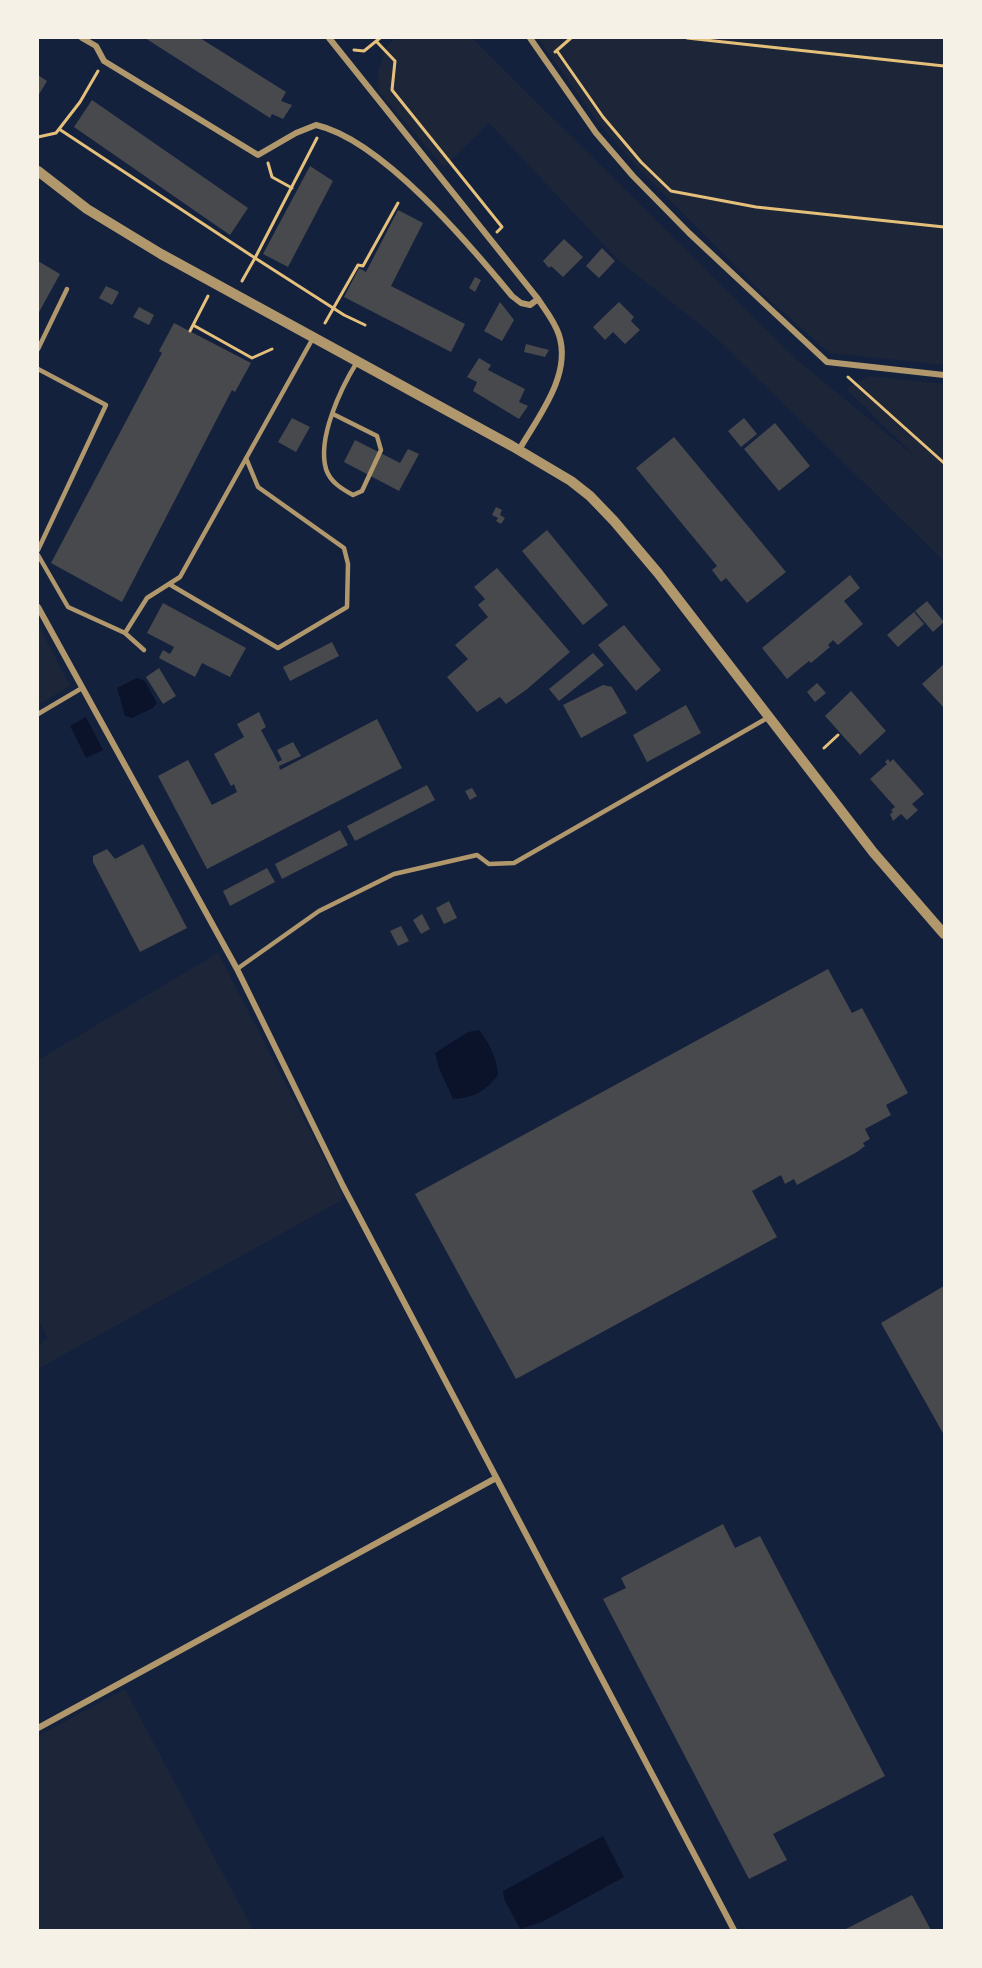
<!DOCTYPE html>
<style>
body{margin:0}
#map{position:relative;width:982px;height:1968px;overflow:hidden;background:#14213d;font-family:"Exo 2",sans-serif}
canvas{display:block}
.frame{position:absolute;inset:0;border:39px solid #f6f1e7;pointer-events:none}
</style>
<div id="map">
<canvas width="982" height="1968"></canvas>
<div class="frame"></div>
</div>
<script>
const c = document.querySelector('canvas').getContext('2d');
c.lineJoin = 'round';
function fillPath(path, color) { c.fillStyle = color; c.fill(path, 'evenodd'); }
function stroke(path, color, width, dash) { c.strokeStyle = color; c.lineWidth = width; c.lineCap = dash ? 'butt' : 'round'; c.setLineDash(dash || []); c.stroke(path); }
fillPath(new Path2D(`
 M396 38H472L797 360 918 459 846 389 868 376 944 384V561L712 334 619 261 489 123 444 167 379 92 378 72 386 47Z
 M538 38H944V365L831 353 821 346 764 295 637 167 598 122Z
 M38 624 70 686 38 705Z
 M218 953 343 1195 340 1201 38 1369V1346L48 1338 38 1320V1060Z
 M125 1689 253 1930H38V1736Z`), '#1d2539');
fillPath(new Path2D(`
 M137 678 145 681 157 703 153 708 132 718 125 716 117 688Z
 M86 717 103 750 86 758 70 726Z
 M479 1030C490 1044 497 1058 498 1075 487 1090 472 1099 453 1099L439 1068 435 1053 468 1032Z
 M603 1836 624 1877 542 1922 520 1929 504 1899 503 1891Z`), '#0b132b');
fillPath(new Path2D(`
 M145 38H200L286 92 281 101 292 105 283 119 272 114 270 118Z
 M38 75 47 81 38 96Z
 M92 100 248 208 230 235 74 127Z
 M310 166 333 181 288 267 263 254Z
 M398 210 423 223 391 286 465 324 451 352 344 297 359 268 366 272Z
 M564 239 583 257 563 277 551 266 549 268 543 261Z
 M602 248 615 261 599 278 586 266Z
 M38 261 60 274 38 314Z
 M475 277 481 280 475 292 469 288Z
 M106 286 119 292 112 305 99 298Z
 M500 302 514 320 502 341 484 331Z
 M619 302 634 317 631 321 640 330 625 344 613 332 605 340 593 327Z
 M139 307 154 315 149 325 133 317Z
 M174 323 251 363 235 392 232 390 122 602 51 563 162 353 159 351Z
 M526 344 549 350 545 357 524 352Z
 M479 358 491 365 488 370 525 389 519 402 528 406 519 419 473 391 477 382 467 377Z
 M292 418 310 427 296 452 278 442Z
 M744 418 757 434 741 447 728 431Z
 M775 423 810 466 779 491 744 449Z
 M674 437 786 572 747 603 726 578 721 582 712 570 717 566 636 468Z
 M355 440 400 463 408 449 419 454 399 491 344 462Z
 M496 507 502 510 500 515 505 518 501 524 496 521 498 518 492 515Z
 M547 530 608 605 583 625 522 551Z
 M497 568 570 652 526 690 506 704 500 697 477 712 447 677 468 659 455 645 488 617 478 605 485 599 474 587Z
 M850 575 860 588 844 601 863 624 838 645 833 640 828 645 830 647 811 663 809 661 787 679 762 648Z
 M927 601 944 622 933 632 915 611Z
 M163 603 246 648 230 677 202 663 195 677 159 658 163 650 170 654 174 647 147 633Z
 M914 612 924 624 898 647 887 635Z
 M624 625 661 670 636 691 598 645Z
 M332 642 339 656 290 681 283 667Z
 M593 653 604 665 559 701 549 689Z
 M944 664V708L922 684Z
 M159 668 176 696 163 704 146 677Z
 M817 683 826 693 815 702 807 692Z
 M603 685 612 687 627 713 581 738 563 705Z
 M851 691 886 731 860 755 825 716Z
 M686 705 701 733 647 762 633 735Z
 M259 712 266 727 261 730 278 762 282 760 277 750 293 742 301 756 279 766 280 770 377 719 402 768 207 869 158 776 188 760 212 805 237 792 234 784 231 786 214 754 244 737 237 724Z
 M888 759 890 762 893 759 924 794 912 804 918 810 907 820 901 814 893 821 890 814 893 812 891 810 895 807 870 779 887 764 885 762Z
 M427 785 435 800 355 841 347 826Z
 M472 788 477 796 470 800 465 791Z
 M340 830 348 845 282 879 275 864Z
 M143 844 187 928 140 952 93 862V856L107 849 115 859Z
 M267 868 275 882 230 906 223 891Z
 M449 901 457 918 444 924 436 908Z
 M422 914 430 929 421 934 413 920Z
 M401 926 409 941 398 946 390 931Z
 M828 969 852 1013 862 1008 908 1093 886 1105 891 1115 865 1129 870 1139 863 1143 865 1146 857 1152 797 1185 794 1179 785 1184 781 1175 752 1191 777 1237 516 1379 415 1194Z
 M944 1286V1435L881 1323Z
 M723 1524 735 1548 760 1536 885 1776 773 1834 787 1860 749 1879 603 1599 626 1588 621 1578Z
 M912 1895 931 1930H844L887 1908Z`), '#48494c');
stroke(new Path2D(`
 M687 38 944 66
 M376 41 395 61 392 90 502 227 497 232
 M354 50 364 51 380 38
 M557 51 603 117 641 162 671 191 756 207 944 227
 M555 52 571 38
 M59 129 255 258 317 138
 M38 137 56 133 80 102 98 71
 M268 163 272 177 292 188
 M242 281 255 258 344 315 365 325
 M325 323 358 265 363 266 398 203
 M193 325 252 358 272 349
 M190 331 208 296
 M848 377 944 463
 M824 748 838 735`), '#e5c07b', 3);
stroke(new Path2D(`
 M38 349 67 289
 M38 369 106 405 38 550
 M333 414 377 436 381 450 362 491 353 495C342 489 330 482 326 469 317 438 341 388 357 362
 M38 555 68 607 125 633 147 598 180 577 313 338
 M169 584 278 648 347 607 348 564 344 548 258 487 246 458
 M125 633 144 650
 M38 714 82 688
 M237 969 319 911 394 874 477 855 489 864 514 863 769 717`), '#b1986c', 4.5);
stroke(new Path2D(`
 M82 38 96 46 104 61 258 155 296 133 316 125C382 140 470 245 512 296L521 303 530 305 538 299
 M329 38 538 299C546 311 555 322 559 335 572 375 538 417 519 450
 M530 38 596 133 633 176 689 233 827 362 944 375
 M38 607 237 969 343 1186 734 1930
 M38 1728 496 1478`), '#b1986c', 6);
stroke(new Path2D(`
 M38 171 87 209 161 254 512 446 571 481 590 496 614 521 658 573 873 852 944 934`), '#b1986c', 10);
</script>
